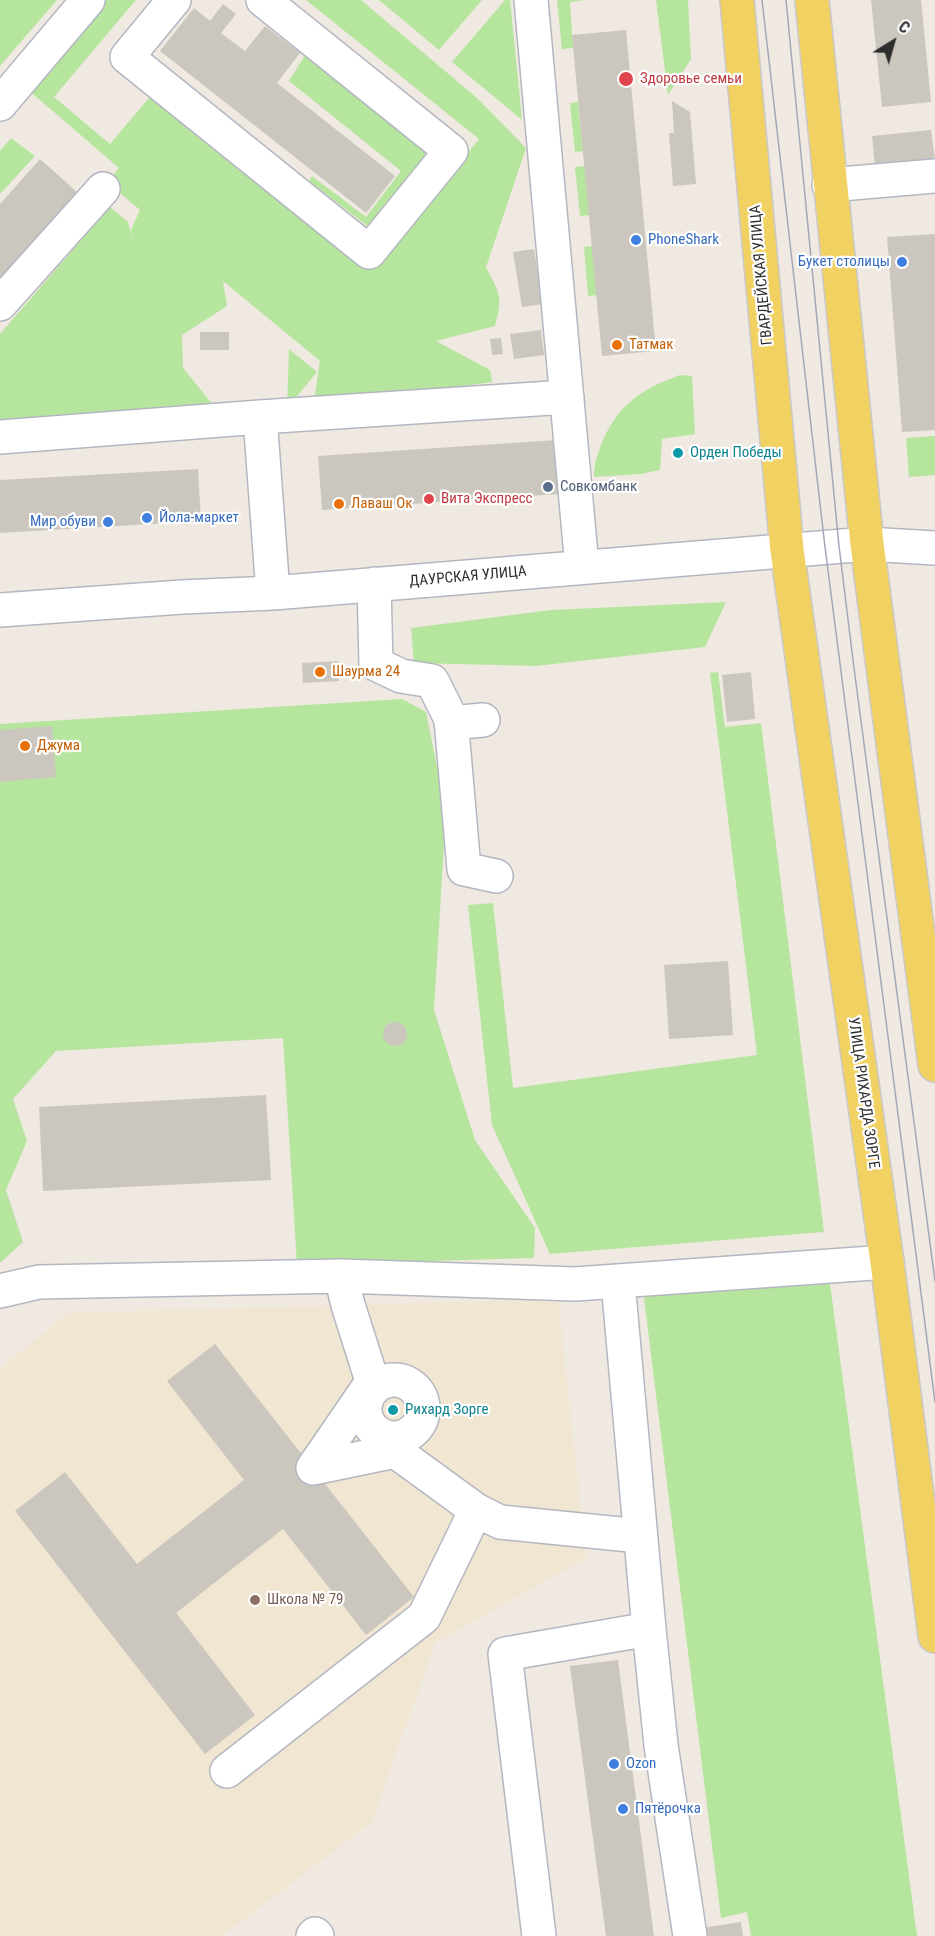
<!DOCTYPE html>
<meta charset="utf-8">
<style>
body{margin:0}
#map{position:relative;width:935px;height:1936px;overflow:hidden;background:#efe9e1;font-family:"Roboto Condensed",sans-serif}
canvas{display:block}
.north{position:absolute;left:863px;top:12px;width:60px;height:60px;-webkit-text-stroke:4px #fff;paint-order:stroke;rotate:37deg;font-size:16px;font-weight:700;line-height:24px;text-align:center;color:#2e2e2e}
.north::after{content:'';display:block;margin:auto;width:21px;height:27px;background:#2e2e2e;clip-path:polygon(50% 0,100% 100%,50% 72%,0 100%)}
</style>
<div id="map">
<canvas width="935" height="1936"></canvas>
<div class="north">С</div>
</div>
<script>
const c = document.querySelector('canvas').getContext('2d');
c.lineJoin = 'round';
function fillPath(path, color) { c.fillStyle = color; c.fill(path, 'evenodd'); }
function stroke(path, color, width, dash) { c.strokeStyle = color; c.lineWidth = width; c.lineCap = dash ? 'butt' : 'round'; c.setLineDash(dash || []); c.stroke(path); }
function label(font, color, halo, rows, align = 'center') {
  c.font = font + ' "Roboto Condensed",sans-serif'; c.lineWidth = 4.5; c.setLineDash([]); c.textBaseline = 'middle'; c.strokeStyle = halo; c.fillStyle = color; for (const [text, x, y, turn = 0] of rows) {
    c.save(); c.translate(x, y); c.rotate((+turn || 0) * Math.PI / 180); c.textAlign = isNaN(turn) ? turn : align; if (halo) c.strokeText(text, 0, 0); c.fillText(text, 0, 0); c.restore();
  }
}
fillPath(new Path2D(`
 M558 1299 586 1558 435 1643 372 1822 222 1936H0V1369L68 1313Z`), '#f0e6d1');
fillPath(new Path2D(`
 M0 0H57L0 66Z
 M103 0H136L54 97 110 144 154 92 375 267 479 139 306 0H361L477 98 526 148 486 267C500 295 503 296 495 326L436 341 490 370 492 382 313 407 320 361 223 281 227 306 182 335 183 368 218 411 0 426V334L110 207 128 222 133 241 131 230 140 210 107 182 119 168 26 88Z
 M379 0H482L439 50Z
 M505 0H510L522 120 452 62Z
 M557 0H585L570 2 573 48 562 49Z
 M656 0H688L691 59 668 95Z
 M307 52 431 150 370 228 309 181 312 176 366 217 401 171 289 81Z
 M578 102 583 151 575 152 570 103Z
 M11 138 35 156 0 194V151Z
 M585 166 589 215 580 216 575 167Z
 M592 246 597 295 588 296 584 247Z
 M289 349 317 372 287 408Z
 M680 375 692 376 695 434 662 439 660 470 641 474 594 477C594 463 598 453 603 440 620 403 642 389 680 375Z
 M935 436V475L909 477 906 438Z
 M726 602 705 647 536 666 414 663 411 628 551 610Z
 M718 672 725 727 761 723 824 1232 550 1254 492 1125 468 905 493 903 513 1088 757 1055 710 673Z
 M402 699 426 712 446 811 434 1010 475 1140 535 1228 534 1258 297 1265 283 1038 56 1051 13 1099 27 1141 6 1190 23 1242 0 1263V724Z
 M829 1276 917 1936H751L747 1912 721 1918 643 1290Z`), '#b6e59e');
fillPath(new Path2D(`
 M871 0H921L931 102 882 107Z
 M223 4 236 14 221 33 245 51 265 26 300 53 277 83 395 176 366 213 160 51 194 8 210 21Z
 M626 30 656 351 602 356 572 35Z
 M672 101 690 112 696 184 673 186 669 133H674Z
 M931 130 935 161 875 167 872 136Z
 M40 159 77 192 0 279V204Z
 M935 234V430L902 432 887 237Z
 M534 249 543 304 522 307 513 252Z
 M541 330 544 355 514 359 510 334Z
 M200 332H229V350H200Z
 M501 338 503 354 492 355 490 339Z
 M556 440 559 494 322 510 318 456Z
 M198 469 201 521 0 533V480Z
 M338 661 339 681 303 683 302 663Z
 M751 672 755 719 727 722 722 675Z
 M52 726 56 777 0 782V730Z
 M728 961 733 1035 669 1039 664 965Z
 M383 1034a12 12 0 1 1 24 0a12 12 0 1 1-24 0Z
 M266 1095 271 1180 43 1191 39 1107Z
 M215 1344 414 1597 366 1635 283 1529 176 1613 255 1715 205 1754 15 1511 65 1472 137 1564 244 1480 167 1381Z
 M618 1660 654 1936H606L570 1666Z
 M741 1922 743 1936H703L702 1928Z`), '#cbc7bf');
const minor = new Path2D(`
 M174 0 127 57 369 252 451 151 263 0
 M531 0 582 567
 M0 104 88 0
 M829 185 935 176
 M0 304 103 189
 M260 417 273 593
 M0 437 260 417 567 397
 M374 584 376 664 401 676 432 681 451 719 464 869 496 876
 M0 610 182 597 273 593 867 544 935 548
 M451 723 483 720
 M341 1276 348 1305 374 1387
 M618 1282 649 1629 661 1745 690 1936
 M0 1291 39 1282 341 1276 575 1284 887 1262
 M365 1409a29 29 0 1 1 58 0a29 29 0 1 1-58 0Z
 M392 1438 395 1451 476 1510 500 1522 640 1536
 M313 1468 370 1385
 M313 1468 395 1451
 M227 1771 424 1617 476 1510
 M313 1936 315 1934 317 1936
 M539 1936 505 1654 649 1629`);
const major = new Path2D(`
 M737 0 787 550 887 1262 935 1636
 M812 0 867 544 935 1065`);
stroke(minor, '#b4b7c1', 36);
stroke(major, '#c9c9c9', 36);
stroke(minor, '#fff', 33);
stroke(major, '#f2d163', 33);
stroke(new Path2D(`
 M762 0 825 547 935 1402
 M786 0 839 546 854 668 935 1281`), '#a3a6b8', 1.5);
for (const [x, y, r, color] of [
 [626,79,8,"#e0444e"],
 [636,240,6,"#3f7fe0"],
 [902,262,6,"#3f7fe0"],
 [617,345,6,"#e8710a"],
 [678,453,6,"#0f9aa8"],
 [548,487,6,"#5c6f8a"],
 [429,499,6,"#e0444e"],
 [339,504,6,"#e8710a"],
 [147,518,6,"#3f7fe0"],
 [108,522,6,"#3f7fe0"],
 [320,672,6,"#e8710a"],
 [25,746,6,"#e8710a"],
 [393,1410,6,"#0f9aa8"],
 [255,1600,6,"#8d6e63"],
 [614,1764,6,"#3f7fe0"],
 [623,1809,6,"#3f7fe0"]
]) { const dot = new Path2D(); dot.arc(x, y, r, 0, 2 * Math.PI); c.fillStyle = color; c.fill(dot); stroke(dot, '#fff', 2); }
label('15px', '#be3a42', '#fff', [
 ["Здоровье семьи",640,79],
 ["Вита Экспресс",441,499]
], 'left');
label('15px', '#366cbe', '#fff', [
 ["PhoneShark",648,240],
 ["Букет столицы",890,262,"right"],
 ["Йола-маркет",159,518],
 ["Мир обуви",96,522,"right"],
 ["Ozon",626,1764],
 ["Пятёрочка",635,1809]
], 'left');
label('15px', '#2e2e2e', '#fff', [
 ["ГВАРДЕЙСКАЯ УЛИЦА",762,275,-95],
 ["ДАУРСКАЯ УЛИЦА",468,577,-5],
 ["УЛИЦА РИХАРДА ЗОРГЕ",863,1093,82]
]);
label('15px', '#c56008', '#fff', [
 ["Татмак",629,345],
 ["Лаваш Ок",351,504],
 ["Шаурма 24",332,672],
 ["Джума",37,746]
], 'left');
label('15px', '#0d838f', '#fff', [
 ["Орден Победы",690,453],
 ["Рихард Зорге",405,1410]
], 'left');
label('15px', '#4e5e75', '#fff', [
 ["Совкомбанк",560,487]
], 'left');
label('15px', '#785e54', '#fff', [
 ["Школа № 79",267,1600]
], 'left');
</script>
